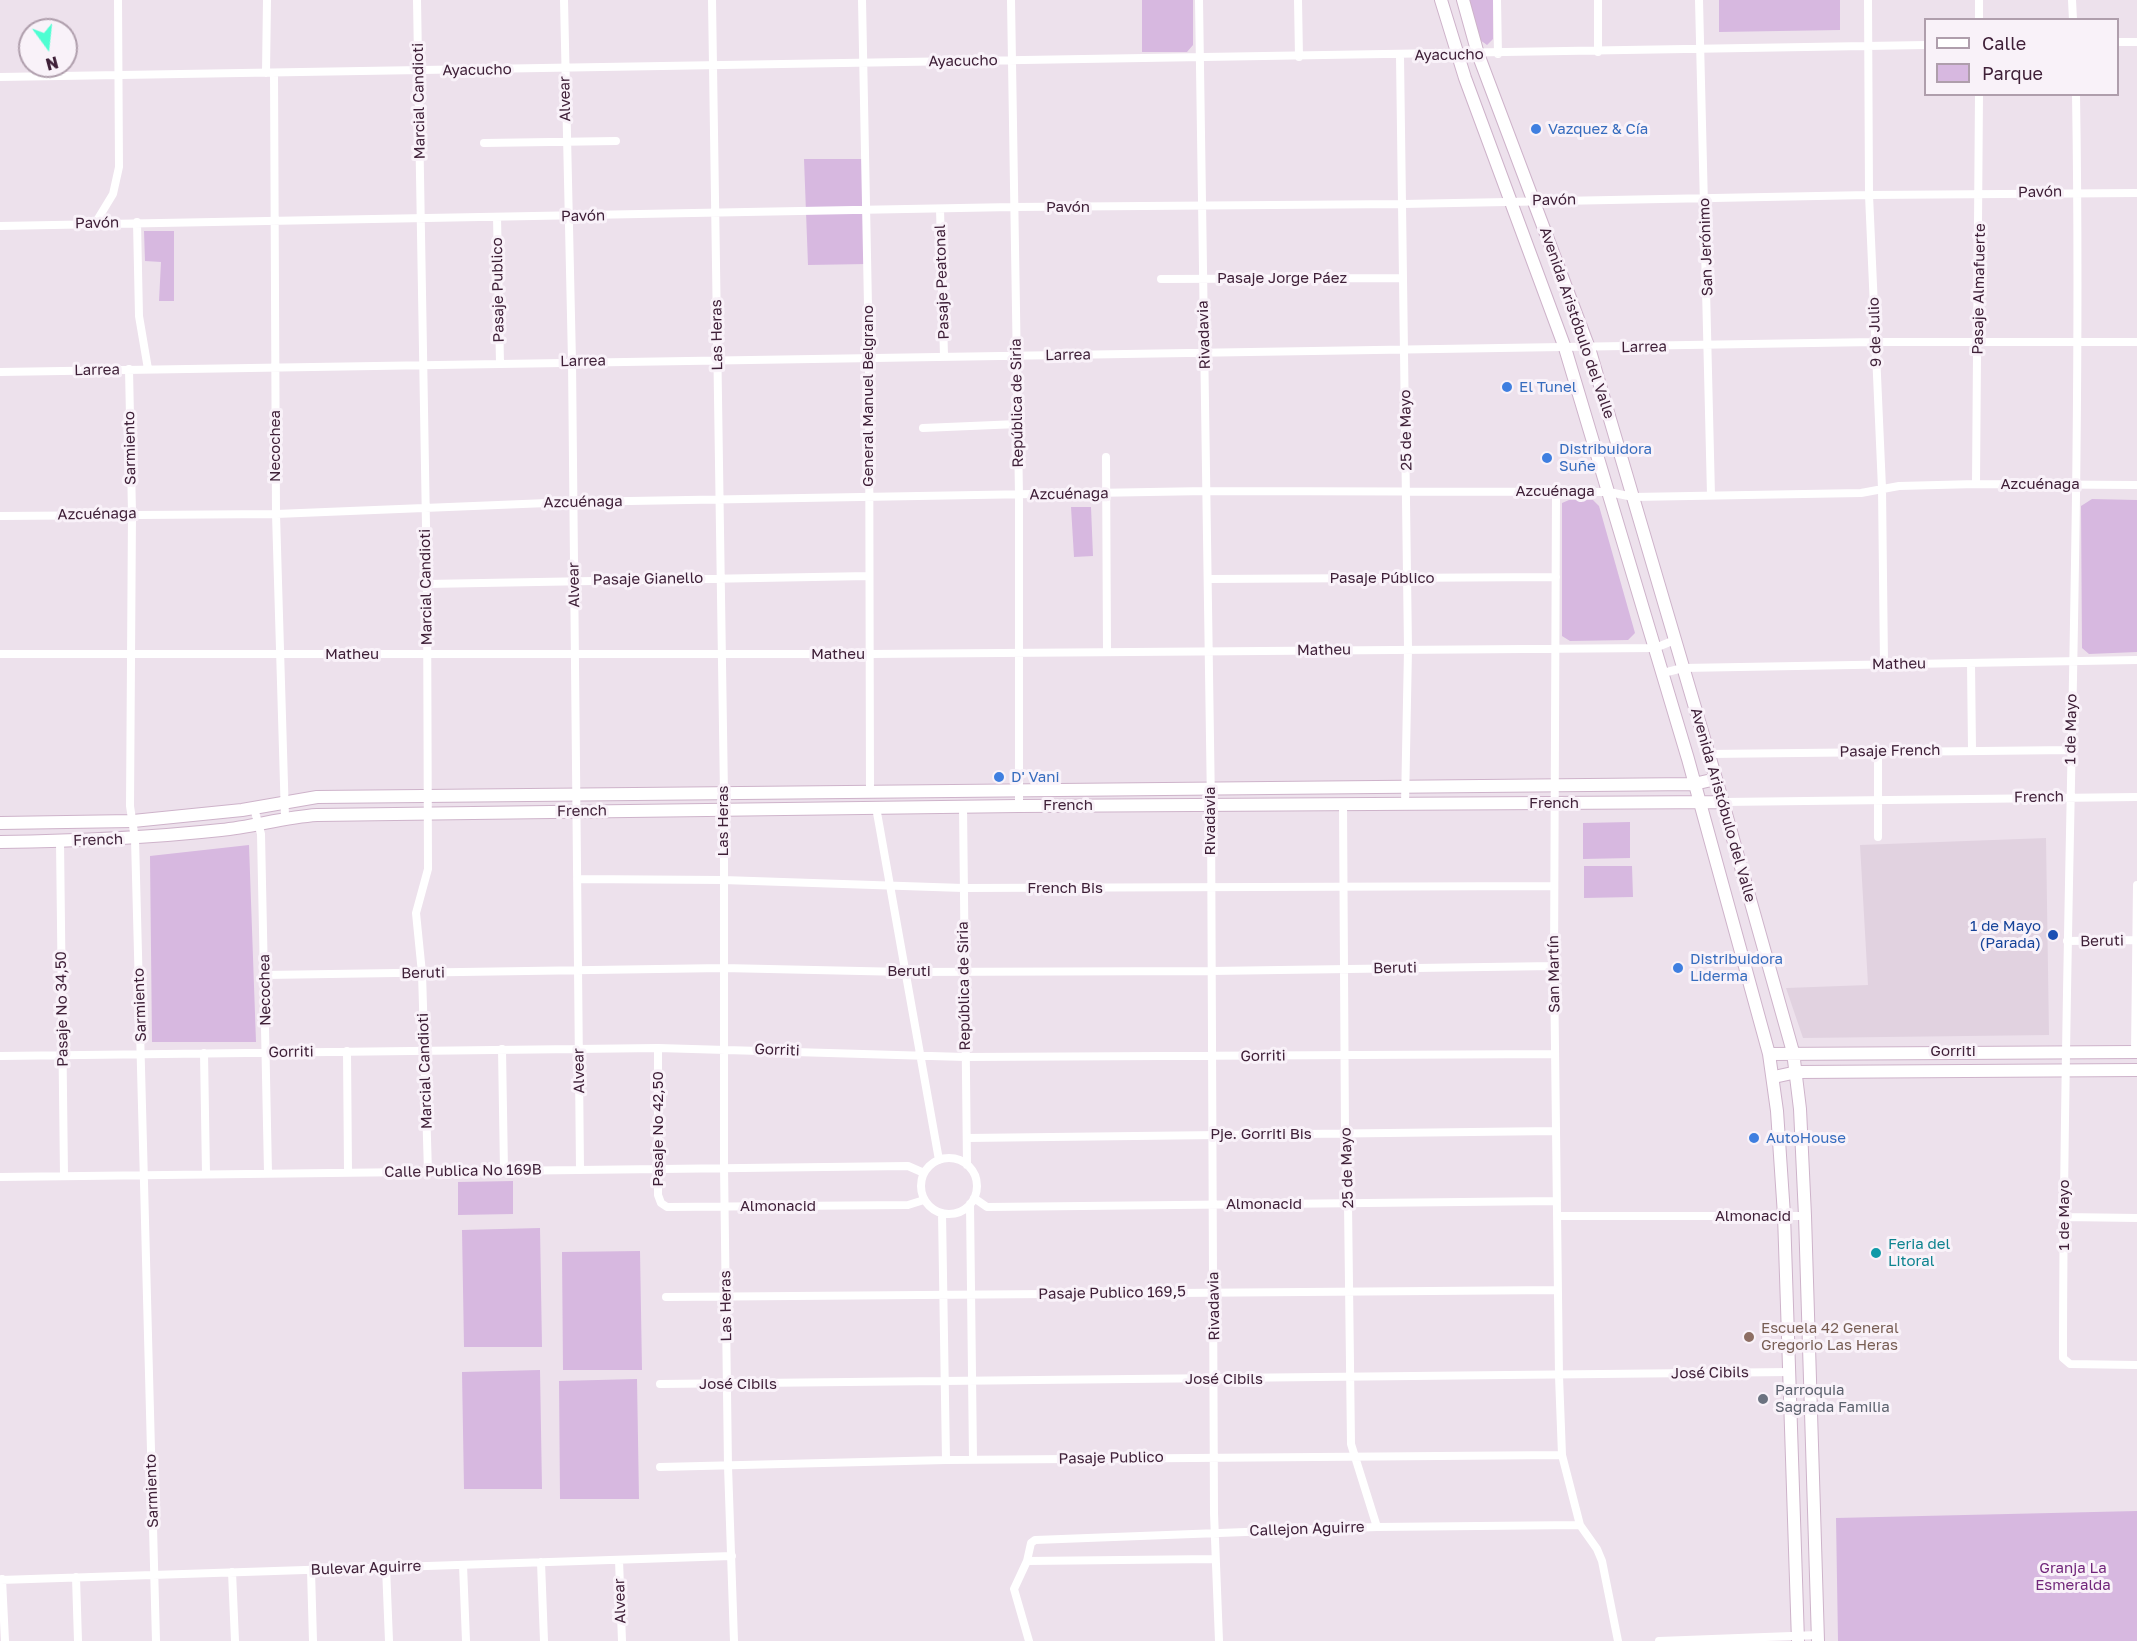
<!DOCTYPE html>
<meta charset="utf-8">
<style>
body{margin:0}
#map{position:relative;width:2137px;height:1641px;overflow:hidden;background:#ede1ec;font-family:"Golos Text",sans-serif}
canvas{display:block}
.legend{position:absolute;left:1924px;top:18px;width:195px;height:78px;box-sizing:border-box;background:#f9f2f9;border:2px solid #af9eac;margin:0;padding:8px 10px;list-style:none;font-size:18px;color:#3f2038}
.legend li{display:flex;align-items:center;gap:12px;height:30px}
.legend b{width:30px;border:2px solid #af9eac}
.north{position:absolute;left:18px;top:18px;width:60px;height:60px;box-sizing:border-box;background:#f9f2f9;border:2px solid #af9eac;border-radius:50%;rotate:165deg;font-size:16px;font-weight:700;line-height:24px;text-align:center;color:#3f2038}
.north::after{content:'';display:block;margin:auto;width:21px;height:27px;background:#4efed2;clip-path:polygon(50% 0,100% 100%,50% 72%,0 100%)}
</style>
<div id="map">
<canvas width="2137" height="1641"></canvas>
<ul class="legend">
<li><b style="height:8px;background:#fff"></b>Calle</li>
<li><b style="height:16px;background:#d7b8e0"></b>Parque</li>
</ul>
<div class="north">N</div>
</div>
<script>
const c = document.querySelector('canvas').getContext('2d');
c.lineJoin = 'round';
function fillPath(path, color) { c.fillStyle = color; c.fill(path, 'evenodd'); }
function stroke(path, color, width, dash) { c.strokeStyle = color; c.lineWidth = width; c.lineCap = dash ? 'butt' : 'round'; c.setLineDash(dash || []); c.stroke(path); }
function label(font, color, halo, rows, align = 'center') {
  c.font = font + ' "Golos Text",sans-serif'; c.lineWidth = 6; c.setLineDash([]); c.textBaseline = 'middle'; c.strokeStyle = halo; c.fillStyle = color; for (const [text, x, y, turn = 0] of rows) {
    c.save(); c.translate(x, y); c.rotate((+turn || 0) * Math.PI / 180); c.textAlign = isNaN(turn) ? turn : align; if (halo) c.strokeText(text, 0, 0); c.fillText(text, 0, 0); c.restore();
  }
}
fillPath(new Path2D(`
 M2046 838 2049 1035 1803 1038 1786 988 1868 985 1860 845Z`), '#e1d2e0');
fillPath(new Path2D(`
 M1142 0H1193V45L1187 52H1142Z
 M1469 0H1493V39L1487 45 1480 40Z
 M1719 0H1840V30L1719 32Z
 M804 159H865L867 264 808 265Z
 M144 231H174V301H159L161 262 145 261Z
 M2092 499 2137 500V652L2089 654 2082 648 2081 506Z
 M1569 500H1593L1599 506 1635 633 1628 640 1570 641 1562 636V503Z
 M1071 507H1091L1093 556 1074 557Z
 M1630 822V858L1583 859V823Z
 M249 845 256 1042H152L150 856Z
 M1584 866H1632L1633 897 1584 898Z
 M513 1181V1214L458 1215V1182Z
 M540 1228 542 1347H464L462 1230Z
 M640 1251 642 1370H563L562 1252Z
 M540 1370 542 1489H464L462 1372Z
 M637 1379 639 1499H560L559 1381Z
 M2137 1511V1641H1838L1836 1518Z`), '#d7b8e0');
const secondary = new Path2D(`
 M1441 0 1465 78 1565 348 1688 759 1769 1054 1777 1111 1784 1215 1798 1641
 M1463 0 1478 54 1589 348 1719 789 1793 1052 1800 1109 1805 1216 1818 1641
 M0 823 133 821 242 810 317 797 1694 784 1716 779
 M0 842C74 841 147 838 221 830 253 827 284 817 317 815L1019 806 1723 802
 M1769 1054 2137 1052
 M1774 1077 1797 1072 2137 1070`);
stroke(secondary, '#ceb3ca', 14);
stroke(new Path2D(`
 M417 0 427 584 428 869 416 913 422 973 428 1172
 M564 0 572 361 580 1169
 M712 0 724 794V1166L728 1466 734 1641
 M862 0 869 357 870 793
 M1011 0 1019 495V806
 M1199 0 1211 805 1214 1513 1219 1641
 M1298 0 1299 57
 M1497 0 1498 54
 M1598 0V52
 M1699 0 1711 495
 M1868 0 1869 195 1882 488 1884 665
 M1979 0V20
 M2072 0 2073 20
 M2118 42H2137
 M1400 56 1408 649 1405 805
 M266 73 267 0
 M274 73 276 514 285 818
 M0 77 1926 45
 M2076 94C2083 516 2063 937 2063 1358L2070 1364 2137 1365
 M484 143 616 141
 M940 209 944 356
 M497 217 500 363
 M96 222 113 194 119 167 118 0
 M137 222 139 316 148 369
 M0 226 1013 207 1403 204 1869 195 2137 193
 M1161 279 1403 278
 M129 369 132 513 130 806 135 839 156 1641
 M0 372 1875 342H2137
 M923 428 1018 424
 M1106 457 1107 651
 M1976 484 1979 94
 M1556 492 1554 966 1559 1376 1562 1455 1580 1525 1597 1549 1602 1561 1618 1641
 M0 516 276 514 572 502 1207 491 1609 492 1633 497 1861 493 1899 486 1976 484 2137 485
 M1208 579 1556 577
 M427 584 869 576
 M0 654H870L1655 648 1675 640
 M1971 663 1972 750
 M1663 673 1683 668 2137 660
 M1878 751V837
 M1709 754 2071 750
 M1723 802 2137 797
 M1343 805 1345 1134 1348 1204 1351 1444 1377 1527
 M963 806 967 1165
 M876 807 939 1160
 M254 808 261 834 268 1173
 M60 841 64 1176
 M577 879 723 880 963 888 1553 886
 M2067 941 2137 940
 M265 975 723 968 906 972 1211 971 1554 966
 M658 1048V1195L661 1203 667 1207 908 1205 924 1200
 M502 1049 504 1171
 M347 1051 348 1172
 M2135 1052 2137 885
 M204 1053 206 1174
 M0 1056 658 1048 965 1057 1555 1054
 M967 1138 1556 1131
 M921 1186a28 28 0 1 1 56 0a28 28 0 1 1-56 0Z
 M0 1177 908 1166 924 1173
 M974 1198 987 1207 1557 1201
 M970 1204 973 1460
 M942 1213 946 1460
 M1557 1216H1805
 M2064 1217 2137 1218
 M666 1297 1558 1290
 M660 1384 1789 1372
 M660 1467 946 1460 1562 1455
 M619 1560 622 1641
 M1027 1561 1215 1559
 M541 1562 544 1641
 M463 1565 466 1641
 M386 1567 389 1641
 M311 1570 313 1641
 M232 1572 235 1641
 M76 1577 78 1641
 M2 1579 5 1641
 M0 1580 732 1556
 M1029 1641 1014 1589 1027 1561 1031 1543 1035 1540 1377 1527 1580 1525
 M1659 1641 1818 1635`), '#fff', 8);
stroke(secondary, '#fff', 12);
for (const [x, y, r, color] of [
 [1536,129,6,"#3f7fe0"],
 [1507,387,6,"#3f7fe0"],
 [1547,458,6,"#3f7fe0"],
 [999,777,6,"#3f7fe0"],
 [2053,935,6,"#1a4fb4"],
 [1678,968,6,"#3f7fe0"],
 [1754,1138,6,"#3f7fe0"],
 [1876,1253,6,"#0f9aa8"],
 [1749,1337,6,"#8d6e63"],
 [1763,1399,6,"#6b7280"]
]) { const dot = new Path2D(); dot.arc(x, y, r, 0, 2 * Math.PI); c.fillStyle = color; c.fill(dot); stroke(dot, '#f9f2f9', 2); }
label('15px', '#3f2038', '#f9f2f9', [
 ["Ayacucho",1449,55,-1],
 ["Ayacucho",963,61,-1],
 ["Ayacucho",477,70,-1],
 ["Alvear",565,99,-91],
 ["Marcial Candioti",419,101,-91],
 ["Pavón",2040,192,-1],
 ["Pavón",1554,200,-1],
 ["Pavón",1068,207],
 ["Pavón",583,216,-1],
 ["Pavón",97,223,-1],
 ["San Jerónimo",1706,247,-92],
 ["Pasaje Jorge Páez",1282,278],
 ["Pasaje Peatonal",942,282,-92],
 ["Pasaje Almafuerte",1979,289,-89],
 ["Pasaje Publico",498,290,-91],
 ["Avenida Aristóbulo del Valle",1577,323,71],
 ["9 de Julio",1875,332,-92],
 ["Las Heras",717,335,-91],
 ["Rivadavia",1204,335,-92],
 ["Larrea",1644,347,-1],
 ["Larrea",1068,355,-1],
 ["Larrea",583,361,-1],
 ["Larrea",97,370,-1],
 ["General Manuel Belgrano",868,396,-90],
 ["República de Siria",1017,403,-91],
 ["25 de Mayo",1406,430,-91],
 ["Necochea",275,446,-90],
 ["Sarmiento",130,448,-91],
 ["Azcuénaga",2040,484],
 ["Azcuénaga",1555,491],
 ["Azcuénaga",1069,494,-1],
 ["Azcuénaga",583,502,-1],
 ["Azcuénaga",97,514,-1],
 ["Pasaje Público",1382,578],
 ["Pasaje Gianello",648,579,-1],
 ["Alvear",574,585,-91],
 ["Marcial Candioti",426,587,-91],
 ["Matheu",1324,650,-1],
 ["Matheu",352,654],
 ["Matheu",838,654],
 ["Matheu",1899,664,-1],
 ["1 de Mayo",2071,729,-89],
 ["Pasaje French",1890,751,-1],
 ["French",2039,797,-1],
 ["French",1554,803],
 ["French",1068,805],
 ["Avenida Aristóbulo del Valle",1723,805,74],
 ["French",582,811,-1],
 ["Las Heras",723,821,-90],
 ["Rivadavia",1210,821,-90],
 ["French",98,840,-2],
 ["French Bis",1065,888],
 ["Beruti",2102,941,-1],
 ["Beruti",1395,968,-1],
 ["Beruti",909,971],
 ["Beruti",423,973,-1],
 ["San Martín",1554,974,-91],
 ["República de Siria",964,986,-91],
 ["Necochea",265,990,-91],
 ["Sarmiento",140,1005,-92],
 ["Pasaje No 34,50",62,1009,-91],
 ["Gorriti",777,1050,2],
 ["Gorriti",1953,1051],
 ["Gorriti",291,1052,-1],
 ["Gorriti",1263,1056,-1],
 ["Marcial Candioti",425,1071,-92],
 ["Alvear",579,1071,-91],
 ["Pasaje No 42,50",658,1129,-90],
 ["Pje. Gorriti Bis",1261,1134],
 ["25 de Mayo",1347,1168,-92],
 ["Calle Publica No 169B",463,1171,-1],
 ["Almonacid",1264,1204],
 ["Almonacid",778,1206],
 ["1 de Mayo",2064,1215,-90],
 ["Almonacid",1753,1216],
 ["Pasaje Publico 169,5",1112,1293,-1],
 ["Las Heras",726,1306,-91],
 ["Rivadavia",1214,1306,-91],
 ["José Cibils",1710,1373,-1],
 ["José Cibils",1224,1379],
 ["José Cibils",738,1384],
 ["Pasaje Publico",1111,1458,-1],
 ["Sarmiento",152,1491,-92],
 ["Callejon Aguirre",1307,1529,-2],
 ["Bulevar Aguirre",366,1568,-2],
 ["Alvear",620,1601,-92]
]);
label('15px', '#366cbe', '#f9f2f9', [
 ["Vazquez & Cía",1548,129],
 ["El Tunel",1519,387],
 ["Distribuidora",1559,449],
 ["Suñe",1559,466],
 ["D' Vani",1011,777],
 ["Distribuidora",1690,959],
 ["Liderma",1690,976],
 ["AutoHouse",1766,1138]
], 'left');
label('15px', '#164399', '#f9f2f9', [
 ["1 de Mayo",2041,926],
 ["(Parada)",2041,943]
], 'right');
label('15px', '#0d838f', '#f9f2f9', [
 ["Feria del",1888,1244],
 ["Litoral",1888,1261]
], 'left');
label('15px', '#785e54', '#f9f2f9', [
 ["Escuela 42 General",1761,1328],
 ["Gregorio Las Heras",1761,1345]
], 'left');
label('15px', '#5b616d', '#f9f2f9', [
 ["Parroquia",1775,1390],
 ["Sagrada Familia",1775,1407]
], 'left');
label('15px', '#71267a', '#f9f2f9', [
 ["Granja La",2073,1568],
 ["Esmeralda",2073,1585]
]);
</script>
